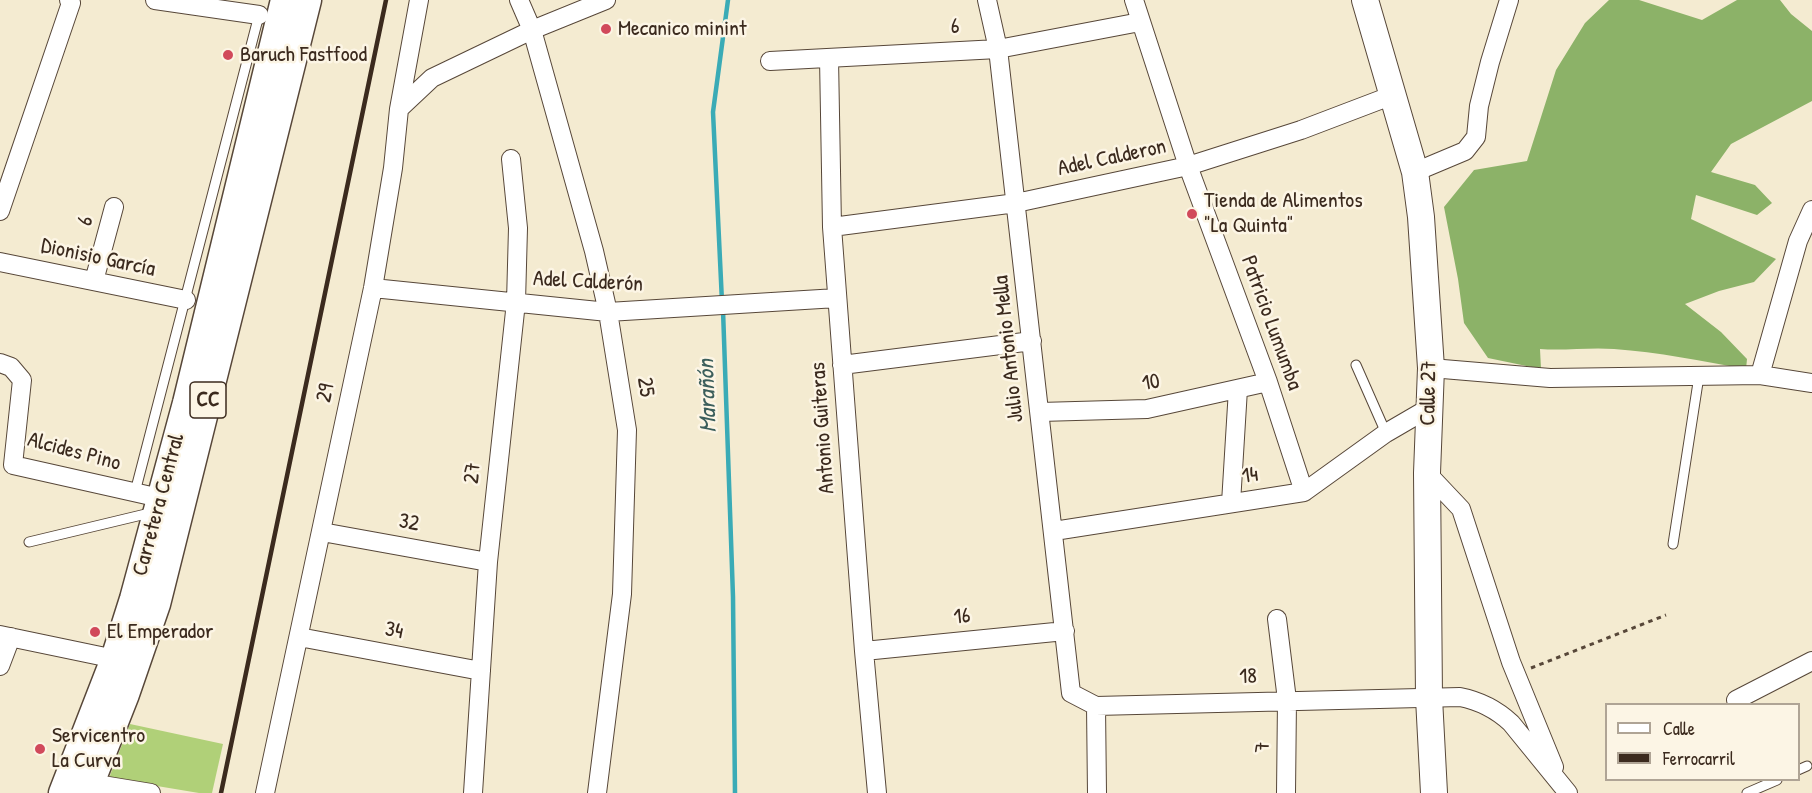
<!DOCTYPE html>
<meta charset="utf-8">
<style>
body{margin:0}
#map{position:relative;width:1812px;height:793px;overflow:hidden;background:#f4ebd1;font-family:"Patrick Hand",sans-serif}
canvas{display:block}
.legend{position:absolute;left:1605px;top:703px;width:195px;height:78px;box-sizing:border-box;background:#fcf5e5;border:2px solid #afa495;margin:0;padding:8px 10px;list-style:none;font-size:18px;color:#3b2a1e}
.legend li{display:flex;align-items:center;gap:12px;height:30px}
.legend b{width:30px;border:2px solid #afa495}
</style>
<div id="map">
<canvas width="1812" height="793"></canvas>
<ul class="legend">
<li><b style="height:8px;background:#fff"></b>Calle</li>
<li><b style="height:8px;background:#3b2a1e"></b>Ferrocarril</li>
</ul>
</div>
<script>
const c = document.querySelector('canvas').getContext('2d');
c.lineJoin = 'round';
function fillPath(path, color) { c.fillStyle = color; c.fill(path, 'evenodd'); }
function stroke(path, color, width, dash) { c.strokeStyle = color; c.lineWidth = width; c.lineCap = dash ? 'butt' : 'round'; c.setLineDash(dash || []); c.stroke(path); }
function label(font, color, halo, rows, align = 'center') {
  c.font = font + ' "Patrick Hand",sans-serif'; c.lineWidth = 5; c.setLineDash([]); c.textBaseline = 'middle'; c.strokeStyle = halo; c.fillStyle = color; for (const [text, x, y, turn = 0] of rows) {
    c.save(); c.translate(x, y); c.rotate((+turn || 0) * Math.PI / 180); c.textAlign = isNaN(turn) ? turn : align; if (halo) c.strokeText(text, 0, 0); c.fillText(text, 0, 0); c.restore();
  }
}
fillPath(new Path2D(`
 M130 724 223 744 212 793H199L109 778Z`), '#b0d078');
fillPath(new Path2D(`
 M1609 0H1639L1702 20 1737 0H1780L1791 14 1812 31V101L1731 144 1711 172 1755 185 1772 203 1757 215 1696 195 1691 219 1776 259 1754 282 1719 291 1685 304 1721 332 1747 359 1746 369C1702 361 1658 352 1614 349 1589 347 1564 351 1540 349L1541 369 1488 358 1464 323 1458 279 1444 207 1474 170 1527 161 1556 70 1585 23Z`), '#8cb268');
stroke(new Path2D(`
 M722 302 713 112 728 0
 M723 310 733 597 735 793`), '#3aabb6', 4.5);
const lane = new Path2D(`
 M1356 365 1386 433
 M135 492 259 15
 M29 542 154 512
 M1673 544 1699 376
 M1798 770 1807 766
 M1747 793 1777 780`);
const street = new Path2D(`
 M155 0 259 15
 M519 0 532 30 594 251 608 312 627 430 622 594 597 793
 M987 0 998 49 1071 693 1096 706 1460 697C1480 701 1496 709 1511 723L1568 793
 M1134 0 1188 166 1268 382 1304 492
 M829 58 832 227 864 651 877 793
 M770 61 998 49 1140 22
 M399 109 432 78 532 30 606 0
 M1415 172 1465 151 1476 137 1479 106 1490 62 1509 0
 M0 211 71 3 69 0
 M832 227 1016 203 1188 166 1301 130 1393 95
 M0 262 186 300
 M94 281 114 207
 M373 288 608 312 837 298
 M0 363 11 367 22 380 13 465 160 498
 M842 365 1032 341
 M1431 368 1550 378 1760 375 1812 383
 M1760 375 1798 241 1812 210
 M1040 412 1147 409 1268 382
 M1427 473 1461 509 1511 662 1554 767
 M1231 503 1238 389
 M1054 531 1304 492 1386 433 1429 408
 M322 532 488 562
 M1277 619 1287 700 1286 793
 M0 635 115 659
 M299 637 481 671
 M864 651 1065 631
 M0 666 11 637
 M1736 700 1812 661
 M1096 706 1097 793
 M90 783 151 793
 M265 793 373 288 393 168 399 109 419 0
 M473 793 488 562 516 302 518 228 511 159`);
const secondary = new Path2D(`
 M1365 0 1415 172 1421 217 1431 368 1427 473 1429 698 1434 793`);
const primary = new Path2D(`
 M63 793 115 659 134 599 187 403 285 0
 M86 793 125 694 156 604 307 0`);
stroke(lane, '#574739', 11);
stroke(street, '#574739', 20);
stroke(secondary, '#574739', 28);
stroke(primary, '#574739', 31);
stroke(new Path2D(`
 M1531 668 1666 615`), '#574739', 3, [4.5, 4.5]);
stroke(lane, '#fff', 9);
stroke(street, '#fff', 18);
stroke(secondary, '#fff', 26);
stroke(primary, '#fff', 28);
stroke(new Path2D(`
 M221 793 386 0`), '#3b2a1e', 4.5);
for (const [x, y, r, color] of [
 [606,29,6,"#d1495b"],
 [228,55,6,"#d1495b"],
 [1192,214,6,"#d1495b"],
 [95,632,6,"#d1495b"],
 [40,749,6,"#d1495b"]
]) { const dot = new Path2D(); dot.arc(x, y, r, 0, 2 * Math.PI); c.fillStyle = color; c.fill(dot); stroke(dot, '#fcf5e5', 2); }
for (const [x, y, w] of [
 [208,400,36]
]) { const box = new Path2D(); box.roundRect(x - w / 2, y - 18, w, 36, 4.5); c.fillStyle = '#fcf5e5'; c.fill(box); stroke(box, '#3b2a1e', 1.5); }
label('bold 21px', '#3b2a1e', null, [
 ["CC",208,400]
]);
label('22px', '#3b2a1e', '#fcf5e5', [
 ["6",955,27,-3],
 ["Adel Calderon",1112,158,-12],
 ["6",86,221,-75],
 ["Dionisio García",98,258,12],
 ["Adel Calderón",588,282,3],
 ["Patricio Lumumba",1271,323,70],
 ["Julio Antonio Mella",1009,349,-96],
 ["10",1151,383,-10],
 ["25",645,387,81],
 ["29",326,393,-78],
 ["Calle 27",1429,393,-89],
 ["Antonio Guiteras",823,428,-94],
 ["Alcides Pino",74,452,15],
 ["27",473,473,-84],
 ["14",1250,476,-8],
 ["Carretera Central",159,505,-75],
 ["32",409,523,10],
 ["16",962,617,-6],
 ["34",394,631,11],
 ["18",1248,677,-2],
 ["7",1263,747,-90]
]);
label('22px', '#3b2a1e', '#fcf5e5', [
 ["Mecanico minint",618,29],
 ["Baruch Fastfood",240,55],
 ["Tienda de Alimentos",1204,201],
 ["\"La Quinta\"",1204,226],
 ["El Emperador",107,632],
 ["Servicentro",52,736],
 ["La Curva",52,761]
], 'left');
label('italic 24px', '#3b5e5b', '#fcf5e5', [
 ["Marañón",708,396,-92]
]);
</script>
